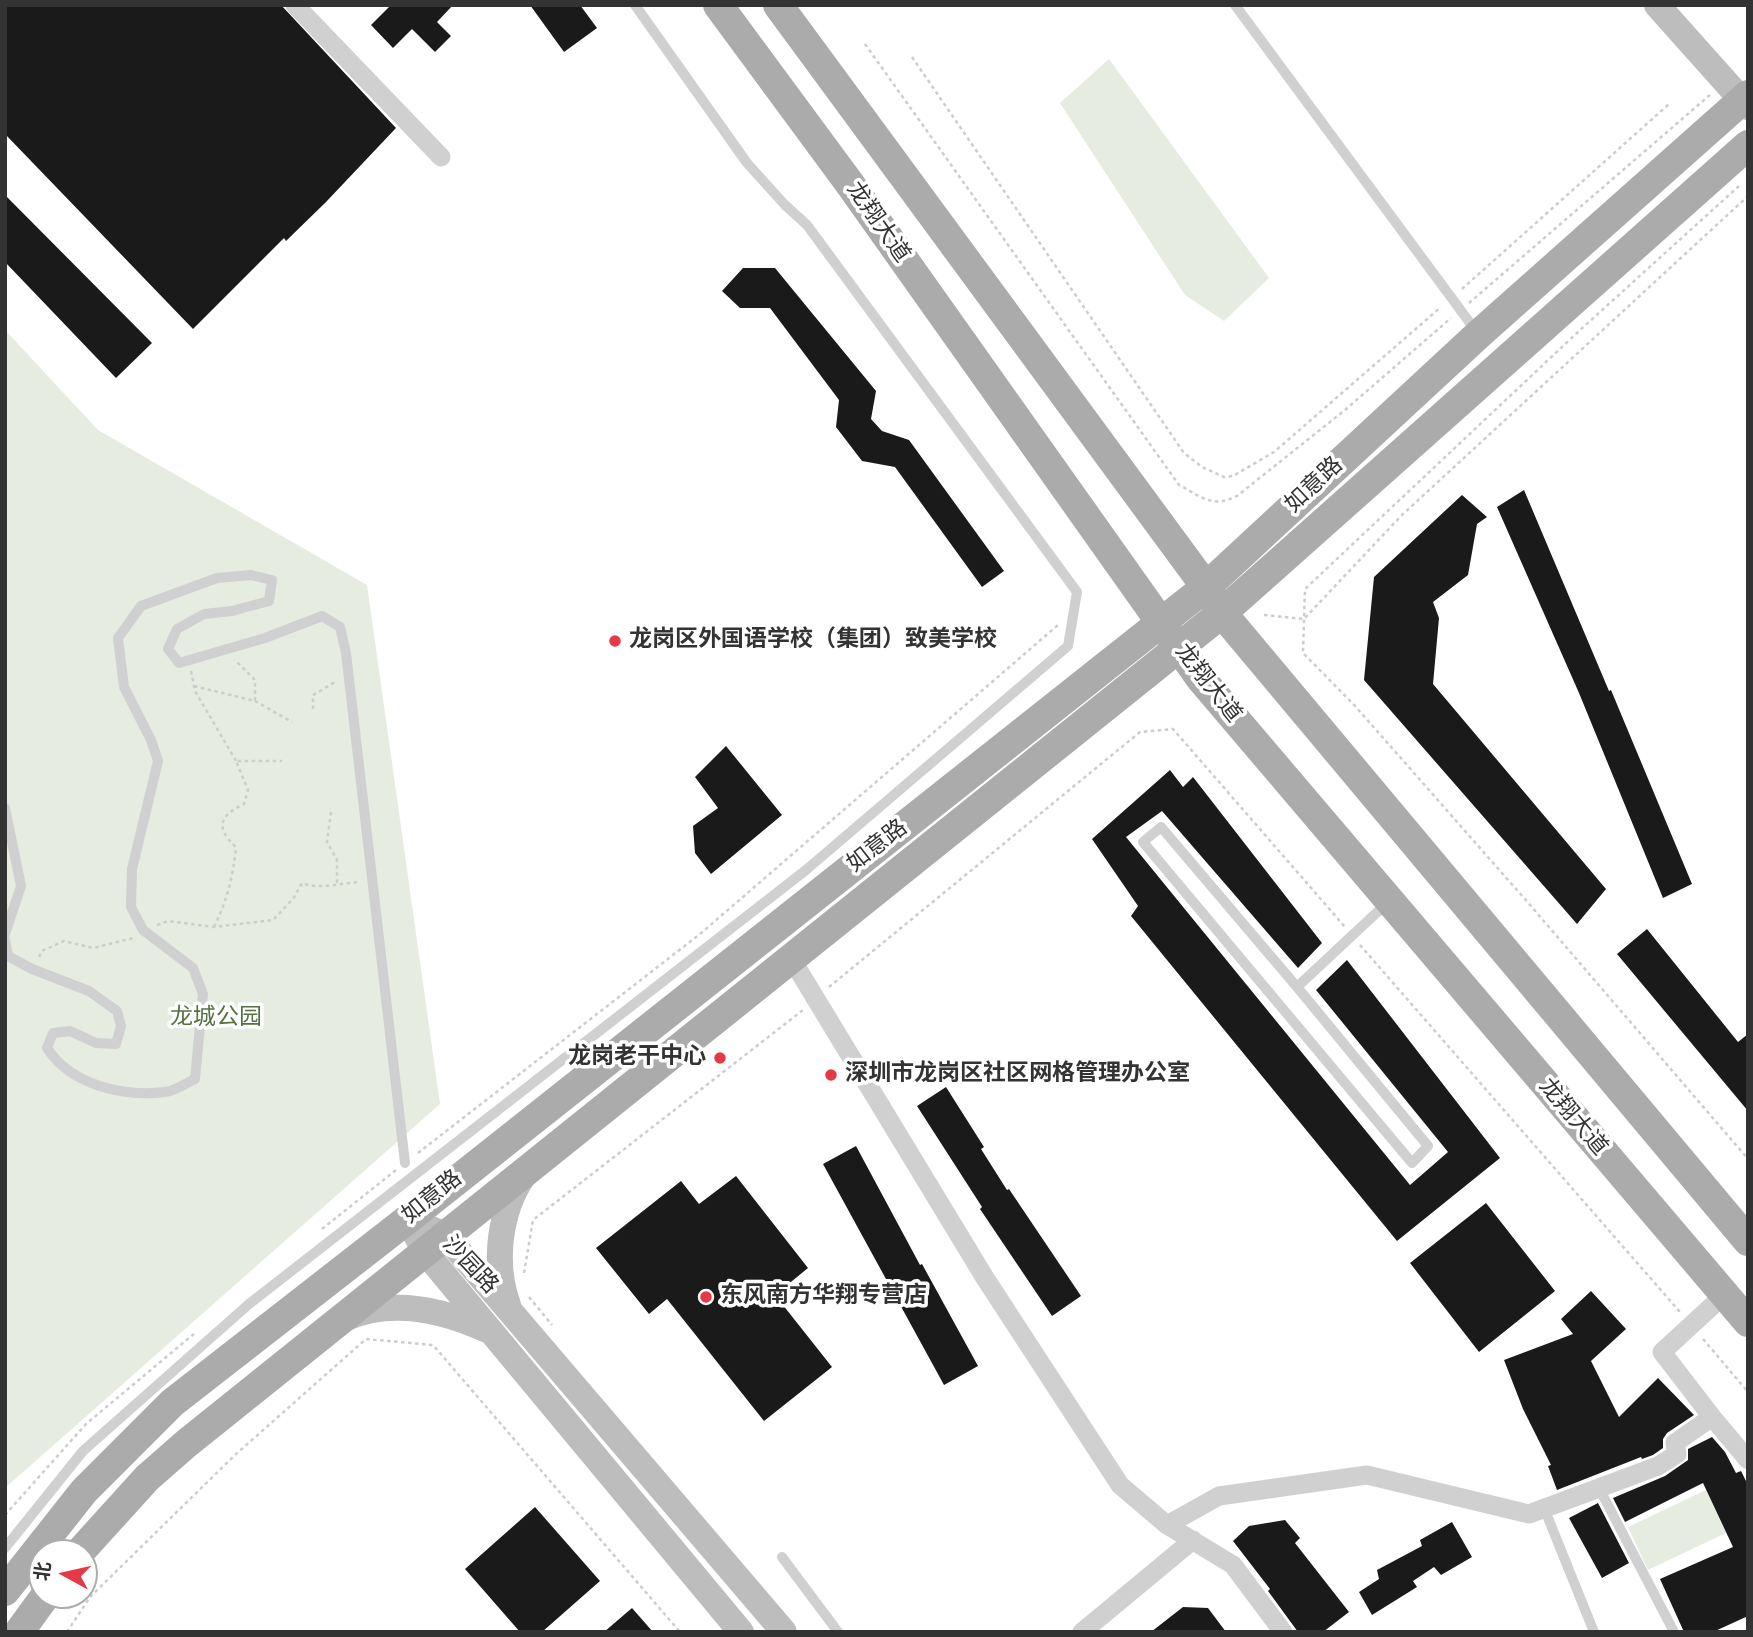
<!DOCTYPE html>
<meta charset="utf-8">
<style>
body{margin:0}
#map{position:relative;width:1753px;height:1637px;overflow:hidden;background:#fff;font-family:"Source Sans 3","Noto Sans SC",sans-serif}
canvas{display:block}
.frame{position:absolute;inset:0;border:7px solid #333;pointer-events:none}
.north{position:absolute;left:28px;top:1539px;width:70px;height:70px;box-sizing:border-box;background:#fff;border:2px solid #adadad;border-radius:50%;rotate:278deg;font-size:19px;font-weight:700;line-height:28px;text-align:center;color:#333}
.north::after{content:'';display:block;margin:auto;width:24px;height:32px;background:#e63946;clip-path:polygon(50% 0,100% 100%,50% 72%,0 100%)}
</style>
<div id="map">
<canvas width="1753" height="1637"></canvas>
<div class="frame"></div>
<div class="north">北</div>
</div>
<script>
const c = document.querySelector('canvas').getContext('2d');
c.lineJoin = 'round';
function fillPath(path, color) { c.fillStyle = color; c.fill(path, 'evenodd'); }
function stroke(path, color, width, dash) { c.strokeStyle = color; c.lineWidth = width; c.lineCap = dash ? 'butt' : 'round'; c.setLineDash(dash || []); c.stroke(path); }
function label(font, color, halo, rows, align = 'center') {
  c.font = font + ' "Source Sans 3","Noto Sans SC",sans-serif'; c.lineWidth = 7; c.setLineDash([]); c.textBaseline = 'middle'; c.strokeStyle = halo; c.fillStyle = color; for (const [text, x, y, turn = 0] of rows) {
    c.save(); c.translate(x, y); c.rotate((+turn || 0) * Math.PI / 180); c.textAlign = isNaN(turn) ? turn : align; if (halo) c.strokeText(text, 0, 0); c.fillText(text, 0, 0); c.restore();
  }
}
fillPath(new Path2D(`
 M1109 59 1269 278 1224 321 1185 295 1060 103Z
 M5 330 98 430 367 585 440 1104 5 1488Z
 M1706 1490 1726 1533 1648 1570 1628 1527Z`), '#e6ecdf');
fillPath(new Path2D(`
 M5 5H281L396 128 326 202 286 241 284 238 193 329 5 134Z
 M391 5H453L437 22 451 36 435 52 412 29 393 48 371 25Z
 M530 5H580L597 28 564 52Z
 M5 195 152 343 116 378 5 262Z
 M743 268H775L876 391 871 419 882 431 909 440 1004 571 982 587 895 467 862 461 836 427 839 400 770 308H740L722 291Z
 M1524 490 1609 691 1611 690 1692 884 1663 898 1579 693 1497 507Z
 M1462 495 1487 517 1477 524 1468 575 1433 602 1439 618 1433 684 1606 889 1577 924 1364 680 1374 577Z
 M726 746 782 815 711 874 695 853 693 826 718 808 695 777Z
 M1170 770 1183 787 1193 777 1322 943 1298 968 1162 811 1126 837 1410 1185 1448 1152 1316 990 1347 960 1500 1158 1397 1241 1131 916 1138 906 1092 839Z
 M1647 929 1738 1042 1748 1034V1111L1617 954Z
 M946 1087 984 1147 981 1149 1007 1190 1009 1189 1081 1296 1052 1316 980 1209 982 1207 917 1106Z
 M856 1146 920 1265 922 1264 978 1366 944 1385 823 1164Z
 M736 1176 808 1268 775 1295 832 1367 764 1421 667 1299 649 1314 596 1248 681 1181 699 1204Z
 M1486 1203 1555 1291 1479 1352 1410 1263Z
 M1591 1291 1626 1329 1591 1361 1619 1417 1658 1378 1694 1415 1667 1433 1663 1439V1448L1653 1455 1642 1459 1641 1457 1557 1490 1548 1466 1551 1465 1523 1409 1504 1360 1573 1334 1561 1319Z
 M1712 1437 1725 1452 1736 1473 1741 1471 1748 1485V1616L1713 1632H1684L1660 1579 1733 1547 1703 1483 1625 1522 1613 1498 1665 1476 1688 1460V1449Z
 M1598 1503 1629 1563 1602 1578 1569 1518Z
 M535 1507 600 1581 542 1632H520L465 1569Z
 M1285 1520 1300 1538 1295 1543 1349 1612 1323 1632H1298L1268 1591 1270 1589 1233 1541 1249 1526Z
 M1452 1522 1472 1557 1441 1575 1434 1567 1413 1581 1417 1587 1372 1615 1359 1592 1379 1579 1377 1570 1422 1546 1420 1540Z
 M1183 1607 1208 1608 1226 1632H1151Z
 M632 1608 653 1632H604Z`), '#1a1a1a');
stroke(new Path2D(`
 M865 44 1179 485C1201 496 1212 509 1237 496L1345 410 1451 318
 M912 57 1184 453 1202 467 1224 477 1233 476 1274 452 1441 307
 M1739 186 1579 331 1305 589 1303 653 1355 706 1524 898 1748 1159
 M1462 289 1669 104
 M1469 303 1711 94
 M1264 615 1304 619 1401 516 1748 196
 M191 671 195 691 236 761
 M194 686 255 701V680L235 660
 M255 701 292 722
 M313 709V695L337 681
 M331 812 327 842 337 860V883
 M157 925 168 921 214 927 273 920 293 899 302 883C320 890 340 883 360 882
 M214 927C227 901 233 877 236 847 215 828 219 816 244 804L248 790 236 761H282
 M1360 945 1680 1312
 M39 957 42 951 64 941 93 948 133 938
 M829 987 1140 732 1173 729 1345 927
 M418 1153 700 934 1058 625
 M322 1229 396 1170
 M524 1273 533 1220 803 1010
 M529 1297 552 1325
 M1703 1339 1748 1392
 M5 1515 86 1424 195 1333
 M67 1632 90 1597 235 1455 366 1339 433 1345 680 1632`), '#cdcdcd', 2.5, [3.5, 3.5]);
stroke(new Path2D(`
 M1235 5 1476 331
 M5 808 21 886 5 934
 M5 939 8 956 32 969 89 991 117 1011 121 1026 116 1044 96 1043 70 1031 53 1033 47 1048C71 1085 122 1097 165 1092 175 1091 186 1083 195 1079L203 994 193 968 143 930 131 907 132 869 158 761 151 740 124 687 118 638 141 606 217 578 251 575 272 580 269 601 232 611 204 614 177 629 168 649 179 663 265 638 322 616 340 627 346 653 405 1163
 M1297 987 1161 827 1143 842 1412 1163 1428 1146 1297 987 1388 902
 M1599 1488 1674 1632
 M1544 1508 1594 1632
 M5 1548 83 1451 249 1304 806 870 1068 646 1077 592 807 225 785 205 747 163 635 5
 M782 1557 838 1632`), '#d0d0d0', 10);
stroke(new Path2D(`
 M295 5 441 157
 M791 958 985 1278 1120 1485 1167 1525
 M1712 1417 1748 1460
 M1082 1632 1193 1540
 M1283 1632 1233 1565 1167 1525 1219 1496 1367 1475 1529 1514 1658 1466 1677 1454 1675 1443 1712 1417 1662 1352 1724 1295`), '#d0d0d0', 19);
stroke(new Path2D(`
 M1657 5 1748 107
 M408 1219 445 1235 784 1632
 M415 1233 425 1252 741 1632
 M508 1305C493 1264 499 1211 524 1175
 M346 1318C392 1298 443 1310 487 1330`), '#bdbdbd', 26);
stroke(new Path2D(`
 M718 5 850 184 1201 679 1748 1322
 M778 5 1206 587 1222 613 1748 1241
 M79 1553 147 1478 187 1443 1222 613 1748 145
 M5 1591 84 1491 172 1403 408 1219 1206 587 1479 334 1748 95
 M19 1632 46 1595`), '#ababab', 30);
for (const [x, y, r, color] of [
 [615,641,7,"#e63946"],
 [720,1058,7,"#e63946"],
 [831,1075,7,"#e63946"],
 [706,1297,7,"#e63946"]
]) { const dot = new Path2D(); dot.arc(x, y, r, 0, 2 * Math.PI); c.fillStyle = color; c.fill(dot); stroke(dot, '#fff', 2.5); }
label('23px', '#333', '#fff', [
 ["龙翔大道",877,223,55],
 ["如意路",1315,486,-43],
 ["龙翔大道",1207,684,52],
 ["如意路",878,847,-38],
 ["龙翔大道",1572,1118,50],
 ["如意路",433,1198,-39],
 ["沙园路",469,1266,47]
]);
label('bold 23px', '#333', '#fff', [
 ["龙岗区外国语学校（集团）致美学校",629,641],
 ["龙岗老干中心",706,1058,"right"],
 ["深圳市龙岗区社区网格管理办公室",845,1075],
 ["东风南方华翔专营店",720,1297]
], 'left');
label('23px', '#56703f', '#fff', [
 ["龙城公园",216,1019]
]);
</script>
